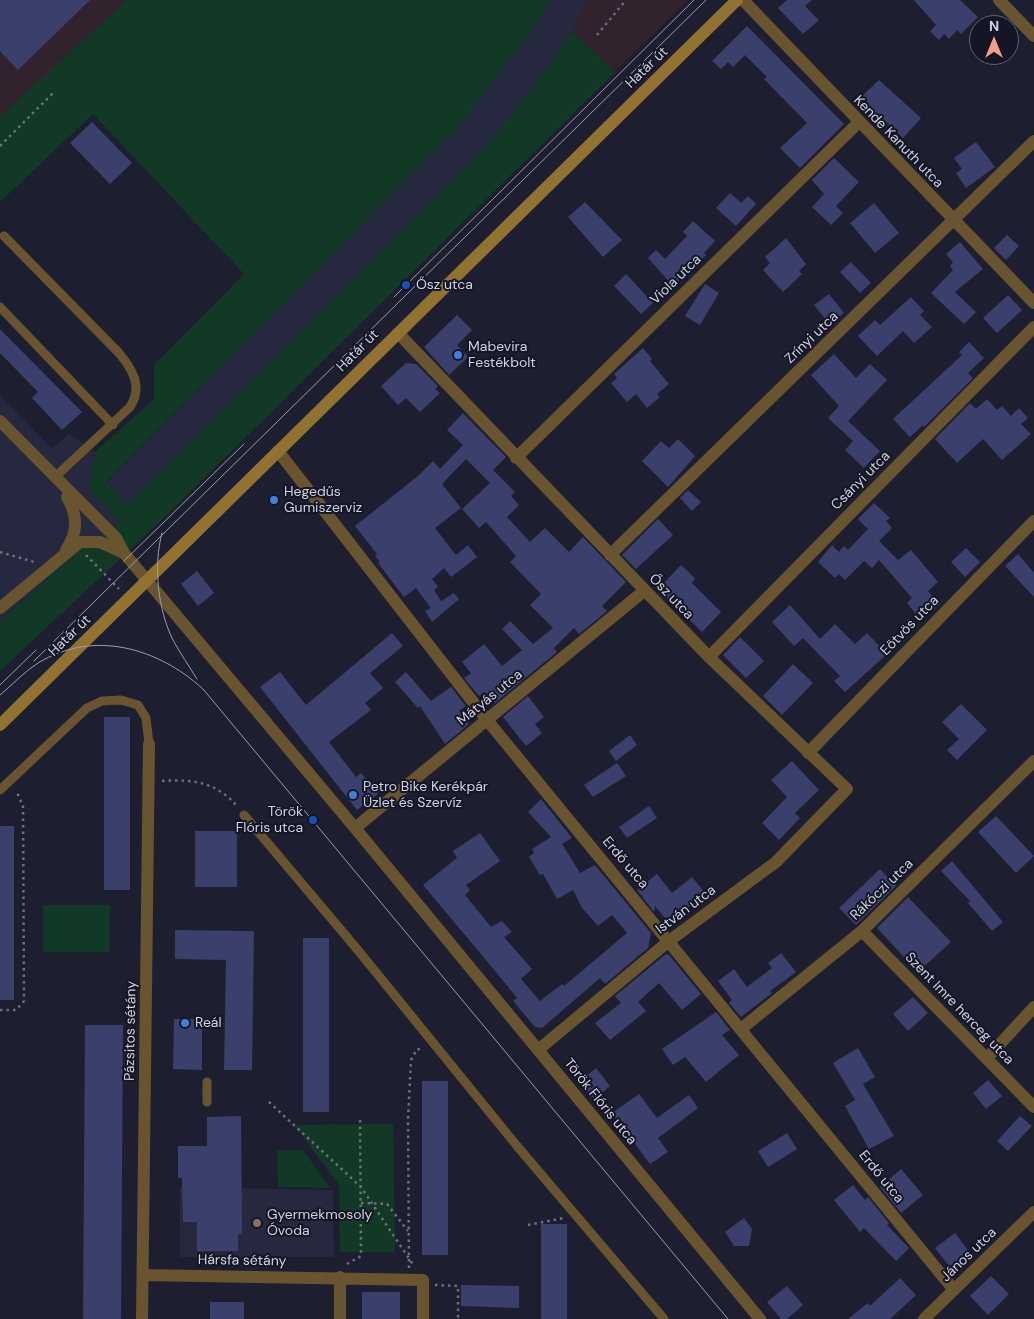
<!DOCTYPE html>
<meta charset="utf-8">
<style>
body{margin:0}
#map{position:relative;width:1034px;height:1319px;overflow:hidden;background:#1d1f30;font-family:"DM Sans",sans-serif}
canvas{display:block}
.north{position:absolute;left:969px;top:15px;width:50px;height:50px;box-sizing:border-box;background:#141626;border:1px solid #606270;border-radius:50%;rotate:0deg;font-size:14px;font-weight:700;line-height:20px;text-align:center;color:#d1d3df}
.north::after{content:'';display:block;margin:auto;width:18px;height:22px;background:#f49d8d;clip-path:polygon(50% 0,100% 100%,50% 72%,0 100%)}
</style>
<div id="map">
<canvas width="1034" height="1319"></canvas>
<div class="north">N</div>
</div>
<script>
const c = document.querySelector('canvas').getContext('2d');
c.lineJoin = 'round';
function fillPath(path, color) { c.fillStyle = color; c.fill(path, 'evenodd'); }
function stroke(path, color, width, dash) { c.strokeStyle = color; c.lineWidth = width; c.lineCap = dash ? 'butt' : 'round'; c.setLineDash(dash || []); c.stroke(path); }
function label(font, color, halo, rows, align = 'center') {
  c.font = font + ' "DM Sans",sans-serif'; c.lineWidth = 4; c.setLineDash([]); c.textBaseline = 'middle'; c.strokeStyle = halo; c.fillStyle = color; for (const [text, x, y, turn = 0] of rows) {
    c.save(); c.translate(x, y); c.rotate((+turn || 0) * Math.PI / 180); c.textAlign = isNaN(turn) ? turn : align; if (halo) c.strokeText(text, 0, 0); c.fillText(text, 0, 0); c.restore();
  }
}
fillPath(new Path2D(`
 M549 0H587L572 31 526 97 481 151 127 505 106 483 456 130 534 29Z
 M0 395 52 449 69 434 95 452 89 490 120 522 76 554 0 621Z
 M180 1187 333 1190 334 1257H180Z`), '#25283e');
fillPath(new Path2D(`
 M0 0H127L0 116Z
 M587 0H688L615 72 572 31Z`), '#31222e');
fillPath(new Path2D(`
 M127 0H549L534 29 456 130 106 482 127 504 481 151 526 97 572 31 615 72 168 514 0 671V621L76 554 120 522 89 490 95 452 154 399V365L244 274 93 114 0 202V116Z
 M43 905H110L109 952H43Z
 M393 1124 395 1252H340L339 1185 294 1125Z
 M277 1150H303L330 1188 278 1187Z`), '#123926');
fillPath(new Path2D(`
 M0 0H90L18 70 0 51Z
 M787 0H812L805 6 819 20 803 34 778 8Z
 M914 0H960L978 17 961 34 957 30 949 39 944 34 939 40 930 31 936 25Z
 M747 26 844 124 800 168 780 148 807 123 764 79 767 77 745 55 733 67 728 62 721 69 712 61Z
 M879 80 921 118 903 138 879 115 876 118 858 100Z
 M92 122 132 163 110 184 70 143Z
 M976 142 995 167 966 188 956 173 962 169 954 158Z
 M834 158 859 182 836 206 843 213 831 225 812 207 824 194 812 180Z
 M730 193 741 203 748 196 756 204 736 226 716 208Z
 M585 202 622 240 603 257 568 217Z
 M874 203 899 233 875 253 850 223Z
 M693 221 715 241 704 253 706 255 673 286 648 258 656 250 665 259 687 236 683 232Z
 M1007 235 1019 246 1006 260 994 248Z
 M786 238 806 264 799 271 802 274 783 292 763 270 770 263 765 257Z
 M960 242 983 269 955 292 976 312 964 324 931 293 953 270 950 266 953 262 946 254Z
 M851 262 871 283 860 293 840 272Z
 M626 274 653 303 641 314 614 286Z
 M705 284 719 293 700 325 685 316Z
 M829 294 844 313 830 325 814 305Z
 M1008 295 1022 310 997 333 983 318Z
 M911 297 924 311 920 315 932 327 914 343 903 331 877 356 858 336 875 320 880 325Z
 M457 315 472 330 457 345 468 357 449 375 424 347Z
 M0 329 82 412 62 430 32 398 38 392 0 353Z
 M969 342 984 358 968 373 973 378 924 427 922 426 910 437 893 419 962 355 959 352Z
 M643 348 652 359 650 361 669 384 657 394 660 397 647 408 636 394 627 402 611 383 617 378 614 374Z
 M834 354 856 378 870 364 887 380 848 421 880 451 864 468 845 450 853 441 828 418 839 406 811 375Z
 M406 363 416 364 438 386 435 389 440 393 420 412 406 398 398 405 381 386Z
 M987 399 997 410 1002 406 1011 416 1019 408 1028 418 1021 424 1031 434 1002 460 983 439 957 463 935 439 970 403 976 409Z
 M463 413 506 457 493 470 515 492 511 496 519 505 507 517 530 542 545 528 569 552 583 537 626 582 602 606 607 611 579 634 574 628 554 648 557 652 495 703 485 692 479 696 464 678 471 673 462 662 484 644 502 666 522 650 502 629 510 621 533 644 553 628 530 605 541 594 510 562 516 556 486 522 479 528 462 509 490 483 466 459 442 484 461 508 435 528 456 555 468 545 477 557 451 577 444 568 432 579 438 587 434 590 441 601 454 593 459 599 432 622 425 611 431 608 416 588 404 597 378 563 380 562 375 556 377 554 355 526 418 476 433 461 440 469 463 445 447 430Z
 M678 439 695 456 668 487 642 461 661 441 669 448Z
 M688 490 701 502 692 511 680 498Z
 M874 503 890 518 886 521 892 528 879 541 898 560 911 550 938 582 928 591 939 605 921 620 907 603 912 598 879 560 872 568 864 561 845 580 839 574 835 578 818 562 832 545 839 552 844 546 848 550 868 529 858 519Z
 M658 519 673 535 636 569 622 555Z
 M966 548 980 562 965 577 951 562Z
 M1018 554 1034 573V597L1005 566Z
 M681 565 695 578 692 583 721 612 702 632 658 589Z
 M197 571 214 593 198 606 181 584Z
 M790 605 820 639 835 624 855 644 867 633 887 654 845 692 834 681 840 676 803 638 794 646 772 622Z
 M392 633 403 646 370 673 383 688 365 703 371 710 329 742 356 777 361 773 378 794 357 810 260 687 280 672 306 705Z
 M740 637 764 661 746 678 723 655Z
 M793 664 813 683 782 715 763 696Z
 M406 672 431 701 451 687 466 706 459 711 469 724 445 744 420 706 418 708 395 682Z
 M528 696 544 717 535 724 542 733 526 746 503 717Z
 M961 704 987 730 957 760 947 750 959 739 942 722Z
 M104 717H130V890H104Z
 M630 735 637 745 616 761 609 751Z
 M792 761 819 790 795 813 800 818 779 840 762 823 787 797 771 780Z
 M617 763 626 776 593 797 584 785Z
 M541 799 572 838 562 844 580 873 595 865 651 933 648 948 605 984 600 978 542 1028 535 1027 513 1001 517 998 496 972 423 885 457 858 453 851 480 833 500 861 466 885 470 890 465 895 491 927 502 921 512 932 504 937 532 969 521 979 540 1001 562 984 564 986 627 933 612 915 598 926 582 908 573 890 557 899 543 874 540 875 529 857 534 853 532 849 551 837 528 812Z
 M649 806 657 818 627 838 619 827Z
 M996 816 1034 856 1016 873 978 832Z
 M0 826H14V1000H0Z
 M195 831H237V887H195Z
 M952 861 1003 922 992 931 968 903 970 901 941 871Z
 M880 869 896 886 856 925 839 908Z
 M657 874 672 893 692 877 706 894 669 923 655 906 654 912 637 890Z
 M908 897 951 942 918 972 877 928Z
 M175 930 254 931 252 1070H224L226 960 175 959Z
 M303 938H329V1112H303Z
 M781 953 796 972 770 991 772 993 741 1017 729 1003 732 1000 718 981 734 969 747 987 772 968 768 963Z
 M666 954 669 955 701 994 682 1010 659 983 638 1002 646 1011 610 1040 595 1023 621 1003 615 996Z
 M913 997 928 1013 908 1031 893 1014Z
 M716 1012 730 1030 722 1035 739 1055 706 1082 685 1057 673 1065 662 1049Z
 M174 1019H202V1070L173 1069Z
 M85 1025H123L121 1319H83Z
 M858 1048 875 1077 863 1084 894 1136 869 1149 845 1106 855 1100 833 1063Z
 M596 1068 610 1086 597 1097H592L579 1082Z
 M988 1080 1002 1096 986 1109 973 1093Z
 M422 1081H448V1255H422Z
 M639 1094 657 1118 689 1095 698 1108 658 1138 668 1152 650 1164 612 1113Z
 M241 1116 242 1234H238V1251H197V1222H183L182 1178H178V1146H207V1117Z
 M1020 1116 1032 1126 1008 1151 997 1141Z
 M787 1133 797 1149 768 1167 758 1151Z
 M901 1169 923 1195 901 1213 880 1187Z
 M853 1185 865 1200 868 1197 889 1223 887 1225 909 1248 896 1261 864 1228 860 1232 834 1200Z
 M744 1218 752 1229 749 1246H734L725 1232Z
 M541 1224H567V1319H541Z
 M955 1233 973 1257 953 1271 935 1248Z
 M991 1276 1009 1294 988 1315 970 1296Z
 M900 1278 916 1295 890 1319H848L868 1303 870 1306Z
 M461 1285 519 1286V1308L461 1306Z
 M787 1286 803 1305 787 1319H781L767 1302Z
 M362 1292H400V1319H362Z
 M210 1302H244V1319H210Z`), '#3b3f6b');
stroke(new Path2D(`
 M597 35 626 0
 M0 146 55 91
 M0 552 34 562
 M86 555 119 589
 M162 781C194 779 216 782 238 807
 M0 1010H16L24 1001 23 806 16 790
 M269 1102 361 1187 414 1266
 M361 1203 387 1204 408 1231
 M528 1225 564 1218
 M347 1264 361 1256 360 1119
 M409 1268 408 1120 411 1060 417 1049 424 1050
 M435 1285 458 1286V1319`), '#6e707f', 2.5, [2.5, 4]);
stroke(new Path2D(`
 M4 236 119 353C133 370 143 387 130 407L54 478
 M0 307 113 425
 M0 790 87 708 102 701 121 700 138 705 146 718 149 744
 M244 815 357 949 517 1146 664 1319
 M207 1082V1102`), '#68552f', 9);
stroke(new Path2D(`
 M743 0 1034 303
 M999 0 1034 36
 M398 333 709 657 847 789 776 862 669 941 538 1050
 M0 421 116 538 124 553
 M278 451 487 720 954 1290
 M516 458 858 123
 M66 550C78 532 78 516 67 497
 M610 555 1034 141
 M0 608 80 542H100L124 553 355 828 760 1319
 M709 657 1034 327
 M808 753 1034 521
 M355 828 644 591
 M862 931 1034 1107
 M741 1029 862 931 1034 761
 M987 1058 1034 1007
 M143 1275 423 1280V1319
 M340 1277V1319
 M142 1319 149 744
 M924 1319 1034 1212`), '#68552f', 12);
stroke(new Path2D(`
 M0 725 737 0`), '#917231', 12);
stroke(new Path2D(`
 M394 297 694 0
 M162 533C153 566 158 610 173 640 180 653 189 666 197 679
 M124 561 244 444
 M34 661 706 0
 M0 685 36 650
 M0 695C12 685 24 672 38 663 94 629 158 648 203 689L728 1319`), '#9b9daa', 1);
for (const [x, y, r, color] of [
 [406,285,5,"#1a4fb4"],
 [458,355,5,"#3f7fe0"],
 [274,500,5,"#3f7fe0"],
 [353,795,5,"#3f7fe0"],
 [313,820,5,"#1a4fb4"],
 [185,1023,5,"#3f7fe0"],
 [257,1223,5,"#8d6e63"]
]) { const dot = new Path2D(); dot.arc(x, y, r, 0, 2 * Math.PI); c.fillStyle = color; c.fill(dot); stroke(dot, '#141626', 2); }
label('14px', '#d1d3df', '#141626', [
 ["Határ út",647,68,-44],
 ["Kende Kanuth utca",898,142,46],
 ["Viola utca",676,280,-44],
 ["Zrínyi utca",812,338,-44],
 ["Határ út",358,351,-45],
 ["Csányi utca",861,481,-45],
 ["Ősz utca",671,597,46],
 ["Eötvös utca",910,626,-46],
 ["Határ út",70,636,-44],
 ["Mátyás utca",490,698,-39],
 ["Erdő utca",625,863,50],
 ["Rákóczi utca",882,890,-44],
 ["István utca",686,910,-37],
 ["Szent Imre herceg utca",959,1009,46],
 ["Pázsitos sétány",131,1031,-89],
 ["Török Flóris utca",600,1102,51],
 ["Erdő utca",881,1177,51],
 ["János utca",969,1255,-44],
 ["Hársfa sétány",242,1261,1]
]);
label('14px', '#d1d3df', '#141626', [
 ["Ősz utca",416,285],
 ["Mabevira",468,347],
 ["Festékbolt",468,363],
 ["Hegedűs",284,492],
 ["Gumiszerviz",284,508],
 ["Petro Bike Kerékpár",363,787],
 ["Üzlet és Szervíz",363,803],
 ["Török",303,812,"right"],
 ["Flóris utca",303,828,"right"],
 ["Reál",195,1023],
 ["Gyermekmosoly",267,1215],
 ["Óvoda",267,1231]
], 'left');
</script>
